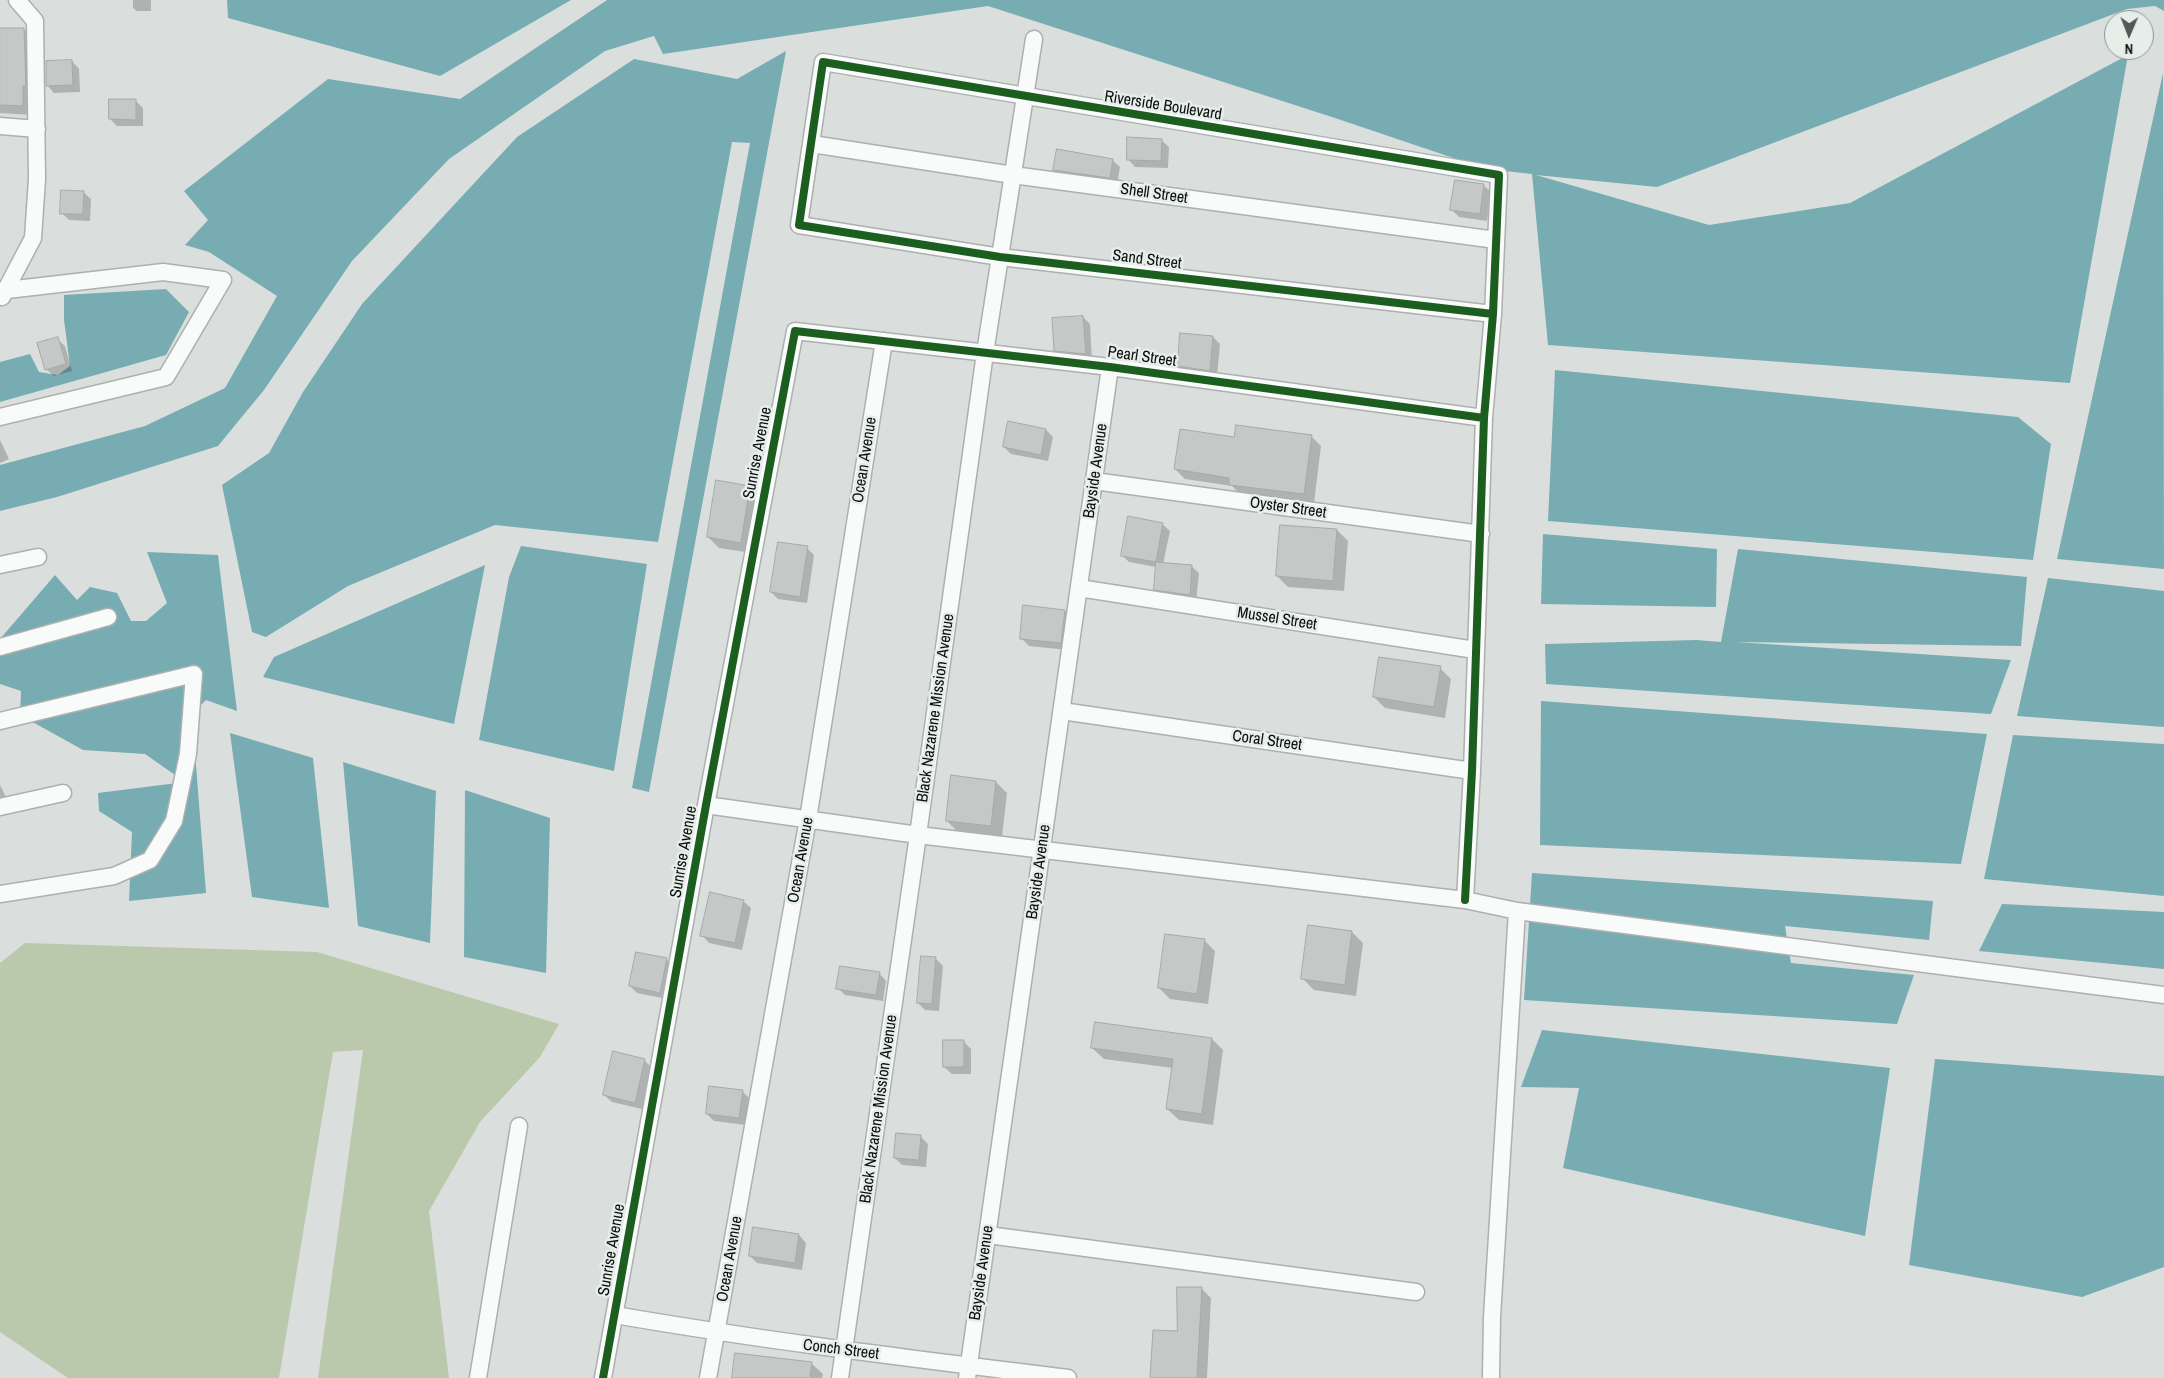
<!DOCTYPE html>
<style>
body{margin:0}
#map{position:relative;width:2164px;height:1378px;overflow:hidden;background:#dadfdd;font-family:"Archivo Narrow",sans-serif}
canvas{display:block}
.north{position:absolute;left:2104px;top:10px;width:50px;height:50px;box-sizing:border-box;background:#e6eeea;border:1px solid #8e9492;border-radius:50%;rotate:181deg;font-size:14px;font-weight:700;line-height:20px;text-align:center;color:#0b0e0d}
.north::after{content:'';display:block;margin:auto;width:18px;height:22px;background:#535756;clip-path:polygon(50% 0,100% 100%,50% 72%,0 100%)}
</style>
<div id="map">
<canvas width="2164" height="1378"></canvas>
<div class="north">N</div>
</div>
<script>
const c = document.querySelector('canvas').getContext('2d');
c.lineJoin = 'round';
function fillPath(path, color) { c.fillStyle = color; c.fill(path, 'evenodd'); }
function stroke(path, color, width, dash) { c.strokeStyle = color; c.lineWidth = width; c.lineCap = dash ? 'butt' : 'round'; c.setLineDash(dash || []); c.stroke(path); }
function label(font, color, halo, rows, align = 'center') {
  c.font = font + ' "Archivo Narrow",sans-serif'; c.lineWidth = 5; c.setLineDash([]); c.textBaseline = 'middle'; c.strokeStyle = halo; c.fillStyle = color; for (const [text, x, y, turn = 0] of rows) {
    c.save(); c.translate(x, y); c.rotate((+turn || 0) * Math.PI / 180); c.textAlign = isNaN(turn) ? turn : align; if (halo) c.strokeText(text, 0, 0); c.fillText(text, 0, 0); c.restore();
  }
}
fillPath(new Path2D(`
 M25 943 317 952 559 1024 540 1057 480 1122 429 1211 449 1378H318L363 1050 333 1052 279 1378H68L0 1332V963Z`), '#bac8ac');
fillPath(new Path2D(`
 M227 0H571L440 76 228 18Z
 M607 0H2164V11L2155 6 2127 9 1657 187 1536 175 1709 225 1850 203 2128 55 2070 383 1548 345 1532 174 1486 169 1335 118 988 6 663 54 654 36 605 51 449 159 352 261 264 390 218 446 57 497 0 511V465L145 426 225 388 277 296 209 252 185 245 208 220 184 191 328 79 460 99Z
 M786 51 649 792 632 788 750 143 732 142 658 542 495 525 348 586 266 637 252 632 222 485 269 453 303 392 362 304 517 137 634 59 737 79Z
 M2163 73 2164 569 2057 559Z
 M166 289 189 312 166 355 0 402V362L30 354 39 372 58 375 70 366 64 320V295Z
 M1555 370 2018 417 2051 444 2033 560 1548 521Z
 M1543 534 1717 549 1716 607 1541 604Z
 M521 546 647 564 614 771 479 740 509 577Z
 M1738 549 2027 577 2021 646 1736 642 2011 660 1991 714 1546 684 1545 644 1696 640 1721 642Z
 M147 552 218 555 237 711 206 700 192 714 206 893 129 901 132 832 99 811 98 793 185 782 145 754 83 750 20 715 21 691 0 684V639L55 575 77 600 90 587 117 593 131 621H146L167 603Z
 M485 565 454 724 263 677 274 657Z
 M2048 578 2164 591V727L2017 716Z
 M1541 701 1987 734 1961 864 1540 845Z
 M230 733 313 758 329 908 252 897Z
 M2013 735 2164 744V896L1984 879Z
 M343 762 436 791 430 943 358 926Z
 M465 790 550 818 546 973 464 957Z
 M1532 873 1933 901 1929 940 1785 926 1791 963 1914 975 1897 1024 1524 1000Z
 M2002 904 2164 912V969L1979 951Z
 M1542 1030 1890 1068 1865 1236 1563 1168 1579 1088 1521 1087Z
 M1935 1059 2164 1076V1267L2082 1297 1909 1265Z`), '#77adb2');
fillPath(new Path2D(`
 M133 0H151V11H137L133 8Z
 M0 29H24L34 39 32 115 0 113Z
 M72 61 79 69 80 92 54 93 47 85Z
 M136 101 143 108V126H117L110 119Z
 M1161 140 1169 147 1168 168 1135 167 1128 159Z
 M1112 160 1120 167 1117 185 1062 177 1055 170Z
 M1483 185 1491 192 1487 221 1459 217 1452 210Z
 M83 192 91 199 90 221 69 220 62 213Z
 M1083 317 1090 324 1092 361 1062 357 1055 350Z
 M1213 337 1220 344 1217 377 1186 373 1179 366Z
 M57 339 65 346 72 371 54 376 46 369Z
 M1046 430 1053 437 1048 461 1011 454 1004 447Z
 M1311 436 1321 446 1314 503 1240 494 1232 486 1185 479 1175 469 1236 439Z
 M0 440 9 459 0 463Z
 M749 487 760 498 752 553 719 548 708 537Z
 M1162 524 1170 531 1163 564 1191 566 1199 573 1196 602 1162 596 1155 589 1156 567 1129 562 1122 555Z
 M1337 530 1348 541 1344 591 1288 587 1277 576Z
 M807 548 814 555 807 603 778 599 771 592Z
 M1065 611 1072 618 1068 650 1029 646 1022 639Z
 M1440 668 1451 679 1445 718 1385 708 1374 697Z
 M996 782 1007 793 1002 837 958 832 947 821Z
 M0 785 9 803 0 807Z
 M743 901 751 908 742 950 709 943 702 935Z
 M1352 932 1363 943 1356 996 1314 990 1303 979Z
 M1204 940 1215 951 1208 1004 1170 999 1159 988Z
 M936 959 943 966 939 1011 925 1010 918 1003Z
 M667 960 674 967 667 999 637 993 630 986Z
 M879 973 886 981 883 1001 845 995 838 988Z
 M1212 1039 1223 1050 1213 1125 1179 1120 1167 1109 1173 1068 1104 1059 1092 1048Z
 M964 1042 971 1049V1074H952L944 1067Z
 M644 1060 651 1067 642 1109 612 1102 604 1095Z
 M742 1091 749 1098 746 1125 714 1121 707 1114Z
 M920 1136 928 1144 926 1167 902 1165 895 1158Z
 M799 1235 806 1243 802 1270 757 1263 750 1256Z
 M1201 1288 1211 1298 1207 1378H1151Z
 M811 1363 823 1374 822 1378H734Z`), '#0003');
const building = new Path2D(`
 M0 28H24L26 86H23V106L0 105Z
 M72 60 73 85 46 86V61Z
 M109 99H136V120L109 119Z
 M1127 137 1162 139 1161 161 1127 160Z
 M1057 149 1113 159 1110 178 1053 170Z
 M1455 180 1484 184 1480 214 1450 210Z
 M61 190 84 191 83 214H60Z
 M1083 316 1086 354 1054 351 1052 318Z
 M1180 333 1213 336 1210 371 1178 366Z
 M58 337 66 364 45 370 37 343Z
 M1008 421 1046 429 1041 455 1003 447Z
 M1236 425 1312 435 1304 494 1229 485V478L1174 469 1180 429 1234 437Z
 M716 480 750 486 741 543 707 537Z
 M1128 516 1163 523 1156 562 1121 556Z
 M1280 525 1337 529 1333 581 1276 576Z
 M778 542 808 546 800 597 770 592Z
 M1156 562 1192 565 1190 595 1154 590Z
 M1023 605 1065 610 1061 643 1020 639Z
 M1379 657 1441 666 1434 707 1373 697Z
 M951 775 996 781 991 826 946 821Z
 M710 892 744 900 735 943 700 936Z
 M1308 925 1352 931 1345 985 1301 979Z
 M1165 934 1205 939 1197 994 1158 988Z
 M636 952 667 958 660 993 629 986Z
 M921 956 936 957 932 1004 917 1003Z
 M840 966 880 972 876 995 836 989Z
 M1095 1022 1212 1038 1202 1114 1166 1109 1173 1059 1091 1048Z
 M943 1040H964V1067H943Z
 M613 1051 645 1059 635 1103 603 1095Z
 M709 1086 743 1090 739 1118 706 1114Z
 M896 1133 921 1135 919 1160 894 1158Z
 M753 1227 799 1234 795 1263 749 1256Z
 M1177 1287H1202L1197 1378H1150L1153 1330 1177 1331Z
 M735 1353 812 1362 810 1378H732Z`);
fillPath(building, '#c6c8c7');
stroke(building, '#a6a9a7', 1);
const street = new Path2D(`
 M0 126 37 129
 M812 144 1013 175 1496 240
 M2 297 33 238 37 179 35 21 17 0
 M0 417 166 377 223 280 163 272 7 290
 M1094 481 1481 534
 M0 565 38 557
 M1079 588 1475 650
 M0 647 108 617
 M1062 711 1472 771
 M0 721 194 674 188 754 174 821 150 860 114 876 0 894
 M706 805 918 835 1465 900 1517 911 2164 995
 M0 807 63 793
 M1465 900 1472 771 1484 418 1493 314 1499 175 823 62 799 225 1000 257 1493 314
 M988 1235 1416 1292
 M615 1315C765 1341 916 1359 1068 1378
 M478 1378 519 1126
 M603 1378 706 805 795 331 1110 367 1484 418
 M708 1378 808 819 884 341
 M840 1378 918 835 985 353 1034 39
 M967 1378 1110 367
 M1491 1378 1492 1317 1517 911`);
stroke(street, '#acb0ae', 19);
stroke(street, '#f9fafa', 16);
stroke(new Path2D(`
 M1465 900 1472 771 1484 418 1493 314 1499 175 823 62 799 225 1000 257 1493 314
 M603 1378 706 805 795 331 1110 367 1484 418`), '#1b5e20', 8);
label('16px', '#0b0e0d', '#e6eeea', [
 ["Riverside Boulevard",1163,106,9],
 ["Shell Street",1154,194,8],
 ["Sand Street",1147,260,7],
 ["Pearl Street",1142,357,8],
 ["Sunrise Avenue",758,453,-79],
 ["Ocean Avenue",865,460,-81],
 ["Bayside Avenue",1096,471,-82],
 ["Oyster Street",1288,508,8],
 ["Mussel Street",1277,619,9],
 ["Black Nazarene Mission Avenue",936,708,-82],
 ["Coral Street",1267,741,8],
 ["Sunrise Avenue",684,852,-80],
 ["Ocean Avenue",801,860,-80],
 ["Bayside Avenue",1039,872,-82],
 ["Black Nazarene Mission Avenue",879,1109,-82],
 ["Sunrise Avenue",612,1250,-80],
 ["Ocean Avenue",730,1259,-80],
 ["Bayside Avenue",982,1273,-82],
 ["Conch Street",841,1350,7]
]);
</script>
